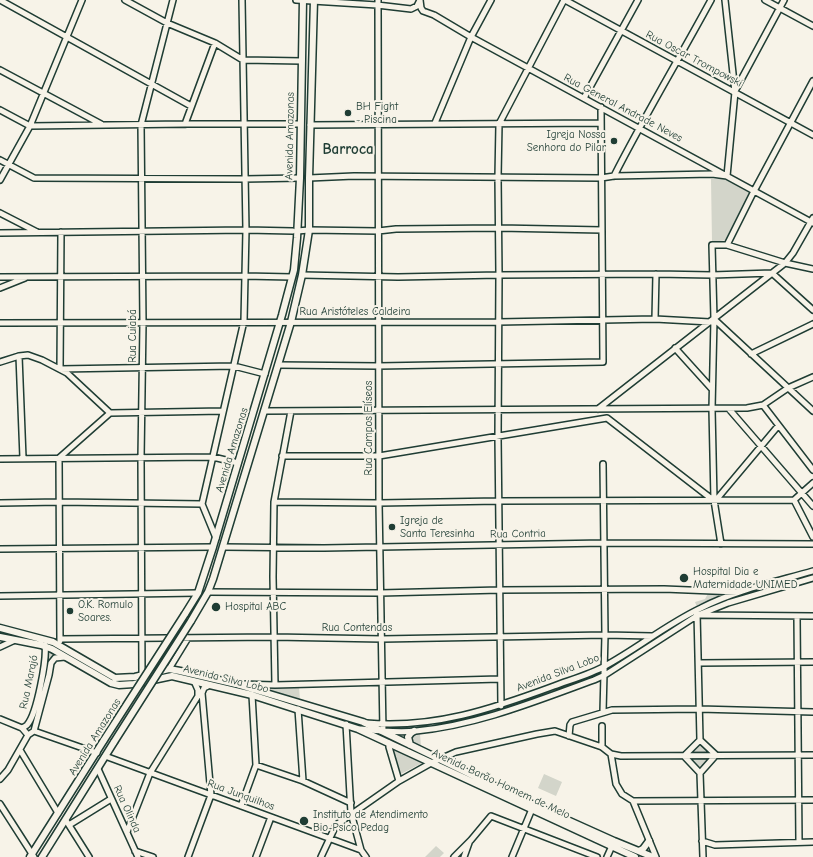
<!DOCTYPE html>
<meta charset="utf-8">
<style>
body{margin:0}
canvas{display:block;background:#f7f3e8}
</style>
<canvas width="813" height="857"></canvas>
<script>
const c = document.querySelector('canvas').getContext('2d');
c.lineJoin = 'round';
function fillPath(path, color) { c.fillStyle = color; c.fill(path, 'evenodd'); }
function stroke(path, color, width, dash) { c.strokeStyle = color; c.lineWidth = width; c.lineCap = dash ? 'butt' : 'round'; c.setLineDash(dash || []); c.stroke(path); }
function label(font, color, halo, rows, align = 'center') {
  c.font = font + ' "Comic Neue",sans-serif'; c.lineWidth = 4; c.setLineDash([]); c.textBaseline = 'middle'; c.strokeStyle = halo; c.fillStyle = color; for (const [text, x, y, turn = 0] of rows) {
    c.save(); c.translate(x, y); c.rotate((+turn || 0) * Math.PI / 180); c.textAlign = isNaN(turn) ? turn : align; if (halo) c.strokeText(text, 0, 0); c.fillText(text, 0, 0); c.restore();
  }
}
fillPath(new Path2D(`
 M711 179H728L751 190 728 240 712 242Z
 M710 590 729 593 697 607 695 602 705 599Z
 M48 650 58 655 48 669 43 680Z
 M299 686 300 701 255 687Z
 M413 734H420L421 746 412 741 411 736Z
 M702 745 710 753V758L701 767H699L691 759 690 754 698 746Z
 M395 749 424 762 399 775 392 751Z
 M544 774 562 782 556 796 538 788Z
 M436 846 444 853 440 857H425Z`), '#d3d5ca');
const minor = new Path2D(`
 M0 0 191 106
 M125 0 167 23 215 43 243 60 302 61
 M296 0 377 5 411 9 417 6 420 0
 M378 0 379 503 383 731
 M420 0 421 8 423 11 434 15 471 37 813 223
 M565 0 813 135
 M765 0 813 26
 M0 70 101 124
 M735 91 784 0
 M584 98 638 0
 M0 110 30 126 185 124H300
 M435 123 471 37 491 0
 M185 124 215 43
 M310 125 601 123
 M0 160 34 178 244 179 300 178
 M614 176C644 117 679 59 711 0
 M309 178 354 176 601 178 614 176 712 174 727 176 735 92 725 0
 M0 180 30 126 82 0
 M0 213 37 232
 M297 231 309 230 378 231 396 229 499 228 602 230
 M61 232 60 369 234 366 265 374
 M0 233 246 230 293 231
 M727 245 785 263 813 269
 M302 275 398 277 499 275 656 274 712 275 772 273 813 310
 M0 277 244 276 292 277
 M0 288 25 278
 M655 319 656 274
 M714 319 813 411
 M0 323 499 322 655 319 710 322
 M675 348 712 389
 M751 354 813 324
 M19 356 23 458
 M0 362 19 356 28 355 42 360 67 373 110 413 223 411
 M278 365 379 366 603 362 601 107
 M763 405 813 470
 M598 409 785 263 793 253 813 218
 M729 409 813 506
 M264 411 747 408 763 405 788 388 813 377
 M282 456H379L607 418 713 500
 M0 459 213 457 238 463
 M716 500 778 426
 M794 500 813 537
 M274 502 379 503 499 501 794 500 813 483
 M0 503 60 502 202 504
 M216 538 202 504 244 321 246 230 242 0
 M721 544 714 500 712 409 714 319 712 245H727L754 191 813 81
 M223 547 324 548 604 543 813 544
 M0 549 213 547
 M208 592 380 593 500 590 664 589 737 592
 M0 596 198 593
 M697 613 700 740
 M700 615 813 616
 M797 617 799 842
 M60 639 274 637 382 639 605 635 652 636
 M60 641 59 458 110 413
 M0 647 15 640
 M699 663 813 662
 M169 669 188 638
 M142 676 141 458 143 323 141 125 173 0
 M241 684 275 685 500 679
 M275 685 273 577 274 502 291 411
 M501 706 498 437 499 275 498 177 499 124 564 0
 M298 709 303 781
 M603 712 605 635 603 464
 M0 719 22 728 28 735
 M366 723C433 729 492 709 554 686 570 680 591 674 605 666 638 648 667 624 701 608 736 590 775 582 813 571
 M346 724 351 813 361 850
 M22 728C24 727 26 726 27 725 37 714 47 659 45 645
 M361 729C379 731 397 733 416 731 478 725 536 701 594 680L605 675 698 615 728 603 813 578
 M34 731 49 675 51 663 55 658 65 657
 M569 736 570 725 572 722 612 710 699 709 813 712
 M700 740 716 755
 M389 743V747L399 781
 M602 747V726
 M20 750 58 813
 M611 754 616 784 622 794 633 801 656 857
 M105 756 361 850 366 857
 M256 765 303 781 351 803
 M98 769 138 857
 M700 773 703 857
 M700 773 684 756 700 740
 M700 773 716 755
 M0 779 8 770 28 735 34 731 97 753
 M633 801 813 800
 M0 804 34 857
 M241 806 256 765 252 695
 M67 822 89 857
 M69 825 111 799
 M127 832 150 773 198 696V690L194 681
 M702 841 715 845 813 842
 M135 851 153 857
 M188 857 211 795 202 693 204 688 210 685
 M256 857 271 817
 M321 857 336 825 399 781 431 763 456 752 537 734 555 731 602 747 611 754 621 756 813 755
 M454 857 471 840 491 816 597 857
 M464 857 469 843
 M512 857 532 809
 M607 857 612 846`);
const major = new Path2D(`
 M185 614 198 593 213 547 282 315 294 270 297 238 300 178 303 0
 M191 621 208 592 213 579 278 365 291 322 302 275 309 230V178L314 0
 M0 628 53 642 115 678 135 677 169 669 180 671 236 684 363 722 534 805 614 841 653 857
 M0 637 41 645 52 649 111 683 119 685 134 684 172 676 252 695 358 729 635 857
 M410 745 408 737 411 733 414 731
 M639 851 643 849 649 841
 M30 857 104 740
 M42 857 114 742`);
stroke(minor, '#1f3d34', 8);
stroke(major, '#1f3d34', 9);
stroke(minor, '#f7f3e8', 5);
stroke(major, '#f7f3e8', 6);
const majorBridge = new Path2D(`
 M104 740 185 614
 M114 742 191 621`);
stroke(majorBridge, '#1f3d34', 9, []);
stroke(majorBridge, '#f7f3e8', 6);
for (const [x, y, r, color] of [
 [348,113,4,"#1f3d34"],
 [614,141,4,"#1f3d34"],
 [392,527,4,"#1f3d34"],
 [684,578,5,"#1f3d34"],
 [216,607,5,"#1f3d34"],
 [70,611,4,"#1f3d34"],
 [304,821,5,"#1f3d34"]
]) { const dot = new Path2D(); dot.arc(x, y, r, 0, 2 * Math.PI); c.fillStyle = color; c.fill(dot); stroke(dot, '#f7f3e8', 1.5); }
label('11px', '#1f3d34', '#f7f3e8', [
 ["Rua Oscar Trompowski",694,59,28],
 ["Rua General Andrade Neves",623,108,28],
 ["Avenida Amazonas",290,136,-89],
 ["Rua Aristóteles Caldeira",355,312],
 ["Rua Cuiabá",133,336,-90],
 ["Rua Campos Elíseos",369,428,-90],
 ["Avenida Amazonas",232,450,-73],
 ["Rua Contria",518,534,-1],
 ["Rua Contendas",357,628],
 ["Avenida Silva Lobo",558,673,-21],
 ["Avenida Silva Lobo",226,679,14],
 ["Rua Marajó",29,682,-78],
 ["Avenida Amazonas",95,737,-58],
 ["Avenida Barão Homem de Melo",501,784,25],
 ["Rua Junquilhos",241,795,20],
 ["Rua Olinda",127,809,65]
]);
label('11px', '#1f3d34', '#f7f3e8', [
 ["BH Fight",356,107],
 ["- Piscina",356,120],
 ["Igreja Nossa",606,135,"right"],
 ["Senhora do Pilar",606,148,"right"],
 ["Igreja de",400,521],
 ["Santa Teresinha",400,534],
 ["Hospital Dia e",693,572],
 ["Maternidade UNIMED",693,585],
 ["O.K. Romulo",78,605],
 ["Soares.",78,618],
 ["Hospital ABC",225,607],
 ["Instituto de Atendimento",313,815],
 ["Bio-Psico Pedag",313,828]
], 'left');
label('bold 15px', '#1f3d34', '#f7f3e8', [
 ["Barroca",348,150]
]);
</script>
